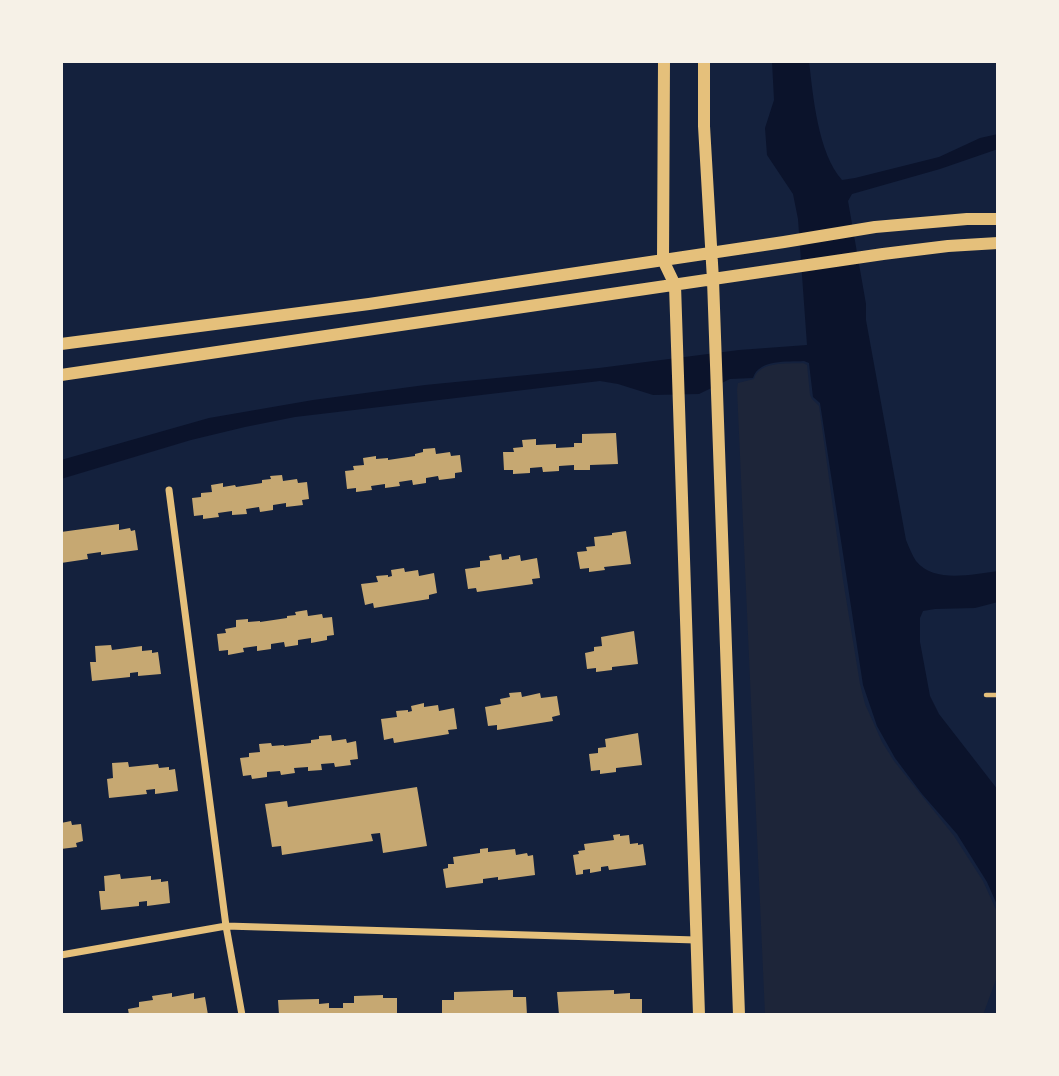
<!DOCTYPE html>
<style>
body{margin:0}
#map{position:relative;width:1059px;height:1076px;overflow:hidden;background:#14213d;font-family:Figtree,sans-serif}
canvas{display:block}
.frame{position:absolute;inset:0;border:63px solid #f6f1e7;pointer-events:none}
</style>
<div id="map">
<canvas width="1059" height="1076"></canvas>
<div class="frame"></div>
</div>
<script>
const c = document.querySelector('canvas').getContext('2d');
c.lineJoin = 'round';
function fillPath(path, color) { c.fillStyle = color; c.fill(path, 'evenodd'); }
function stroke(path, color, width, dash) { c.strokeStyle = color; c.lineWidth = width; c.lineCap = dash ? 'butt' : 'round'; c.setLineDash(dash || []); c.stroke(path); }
fillPath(new Path2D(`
 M803 363 807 365 810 395 812 399 819 406 843 580 860 684 865 704 882 742 894 761 954 836 983 881 998 914V974L983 1015H765L737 389 738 383 754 379C759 361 787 364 803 363Z`), '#1d2539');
fillPath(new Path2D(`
 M772 61H809C813 96 818 153 842 180L855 178 939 157 980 138 998 134V149L940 169 852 194 848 201 866 304V320L906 540C909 547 912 555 916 561 935 584 972 574 998 571V602L975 608 935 609 923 611 920 618V642L930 696 939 714 998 790V907L987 882 957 834 922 794 895 758 877 726 863 685 820 403 813 397 809 363 804 361C787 362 759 359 753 378L730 379 699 394 653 395 618 384 600 381 295 417 245 427 191 440 61 479V460L209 418 313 400 425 385 599 368 739 350 807 345 798 219 793 194 767 155 765 128 774 100Z`), '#0b132b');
fillPath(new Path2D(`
 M616 433 618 464 590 465V470H574V465L559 466V471L543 472 542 467 530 468V473L513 474V470H504L503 452H514L513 448 523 447 522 440 536 439V445L556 444V448L574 447V443H582V434Z
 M435 448 436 454 450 452 451 456 460 455 462 472 455 473V478L439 480 438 476 426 478V483L413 485 412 480 399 482 400 486 385 488V484L371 486 372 490 356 492V488L347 489 345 471 354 470 353 466 364 465 363 458 376 456V459L388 458V460L415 456V454L423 452V449Z
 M282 475 283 481 297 479 298 483 307 482 309 499 302 500 303 505 286 507V503L273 505V510L260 512 259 507 246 509 247 514 232 515V511L218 513 219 517 203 519V515L194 516 192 498 201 497V493L212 492 211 485 223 483V487L235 485 236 487 262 483V480L271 479 270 476Z
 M119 524V530L130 528 131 531 135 530 138 550 101 555V552L87 554 88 559 61 563V532Z
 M626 531 631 564 604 567 605 570 589 572V568L580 569 577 552 587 551 586 547 595 546 594 537 612 535V533Z
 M501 554 502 560 509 559V557L520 555 521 561 537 558 540 578 532 579 533 584 477 592 476 588 468 589 465 569 480 567V561L490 560 489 556Z
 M404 568 405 572 418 570 419 576 434 573 437 593 429 595V599L374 608 373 603 365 605 361 584 378 582 376 576 388 575V577L392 576 391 570Z
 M307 610 308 616 322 614 323 618 332 617 334 635 327 636V640L311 643V638L298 640V645L285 647 284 642 271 644V649L257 651V646L243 648 244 652 228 655V650L219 651 217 634 226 633 225 629 236 627V620L248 619V622L260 621V622L287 618V616L296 615 295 612Z
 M634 631 638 664 612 667V670L596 672V668L587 669 585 653 594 651V647L602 646 601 637Z
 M111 645 112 650 142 646V651L152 650V653L158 652 161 674 138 676V672L130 673V677L92 681 90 662H96L95 646Z
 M521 692 522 697 540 693 541 698 557 696 560 715 552 717 553 721 497 730V725L488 726 485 707 501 704 500 699 510 697 509 693Z
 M424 703V707L438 705 439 711 454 708 457 729 448 730 449 734 394 743 393 738 384 740 381 719 397 717 396 711 408 710V712L412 711 411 706Z
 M638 733 642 765 616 768V772L600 774V770L591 771 589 754 598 753V748L606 747 605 739Z
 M331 735 332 741 346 739 347 743 356 741 358 759 350 760 351 765 335 767 334 763 321 764 322 770 308 771V767L294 768 295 773 281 775 280 771 267 772V777L252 779 251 775 243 776 240 758 249 757V753L260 752 259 744 271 743 272 746 284 745V746L311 743V740L319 739V736Z
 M128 762 129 767 158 764 159 768 169 767V770L175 769 178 791 155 794V789L146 790 147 794 109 798 107 779 113 778 112 763Z
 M417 787 427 846 383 853 380 833 371 834 373 841 282 855 281 846 272 847 265 804 287 801 288 807Z
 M71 821 72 825 81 824 83 841 76 843 77 847 61 849V823Z
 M620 834V836L629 835 630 844 638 843V845L643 844 646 865 609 870 608 866 601 867V871L590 873V869L583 870V874L576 875 573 855 579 854 578 851 585 850 584 844 614 840 613 835Z
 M488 848V852L515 849 516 855 527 853 528 856 533 855 535 875 498 880V877L483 879V883L446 888 443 869 448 868V864H454L453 857 480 853V849Z
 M120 874 121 879 151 876V880L161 879V882L168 881 170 903 147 906V901L139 902V906L101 910 99 891H105L104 876Z
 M513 990V997H526L527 1015H442V1000H454V992Z
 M614 990V994L630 993V999H642V1015H559L557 992Z
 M172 993V997L194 993V999L205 997 208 1015H129L128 1009 139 1007V1002L153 1000 152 996Z
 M383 995V998H397V1015H279L278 1000 319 999V1004L329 1003V1008H343V1003H354V996Z`), '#c6a872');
stroke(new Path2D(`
 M986 695H998`), '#e5c07b', 4.5);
stroke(new Path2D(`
 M169 490 226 926 242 1015
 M61 955 226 926 696 940`), '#e5c07b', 7);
stroke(new Path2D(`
 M664 61 663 260 675 285 699 1015
 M704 61V126L713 280 739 1015
 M61 344 369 304 784 242 875 227 967 219H998
 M61 375 883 254 948 246 998 243`), '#e5c07b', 12);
</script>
